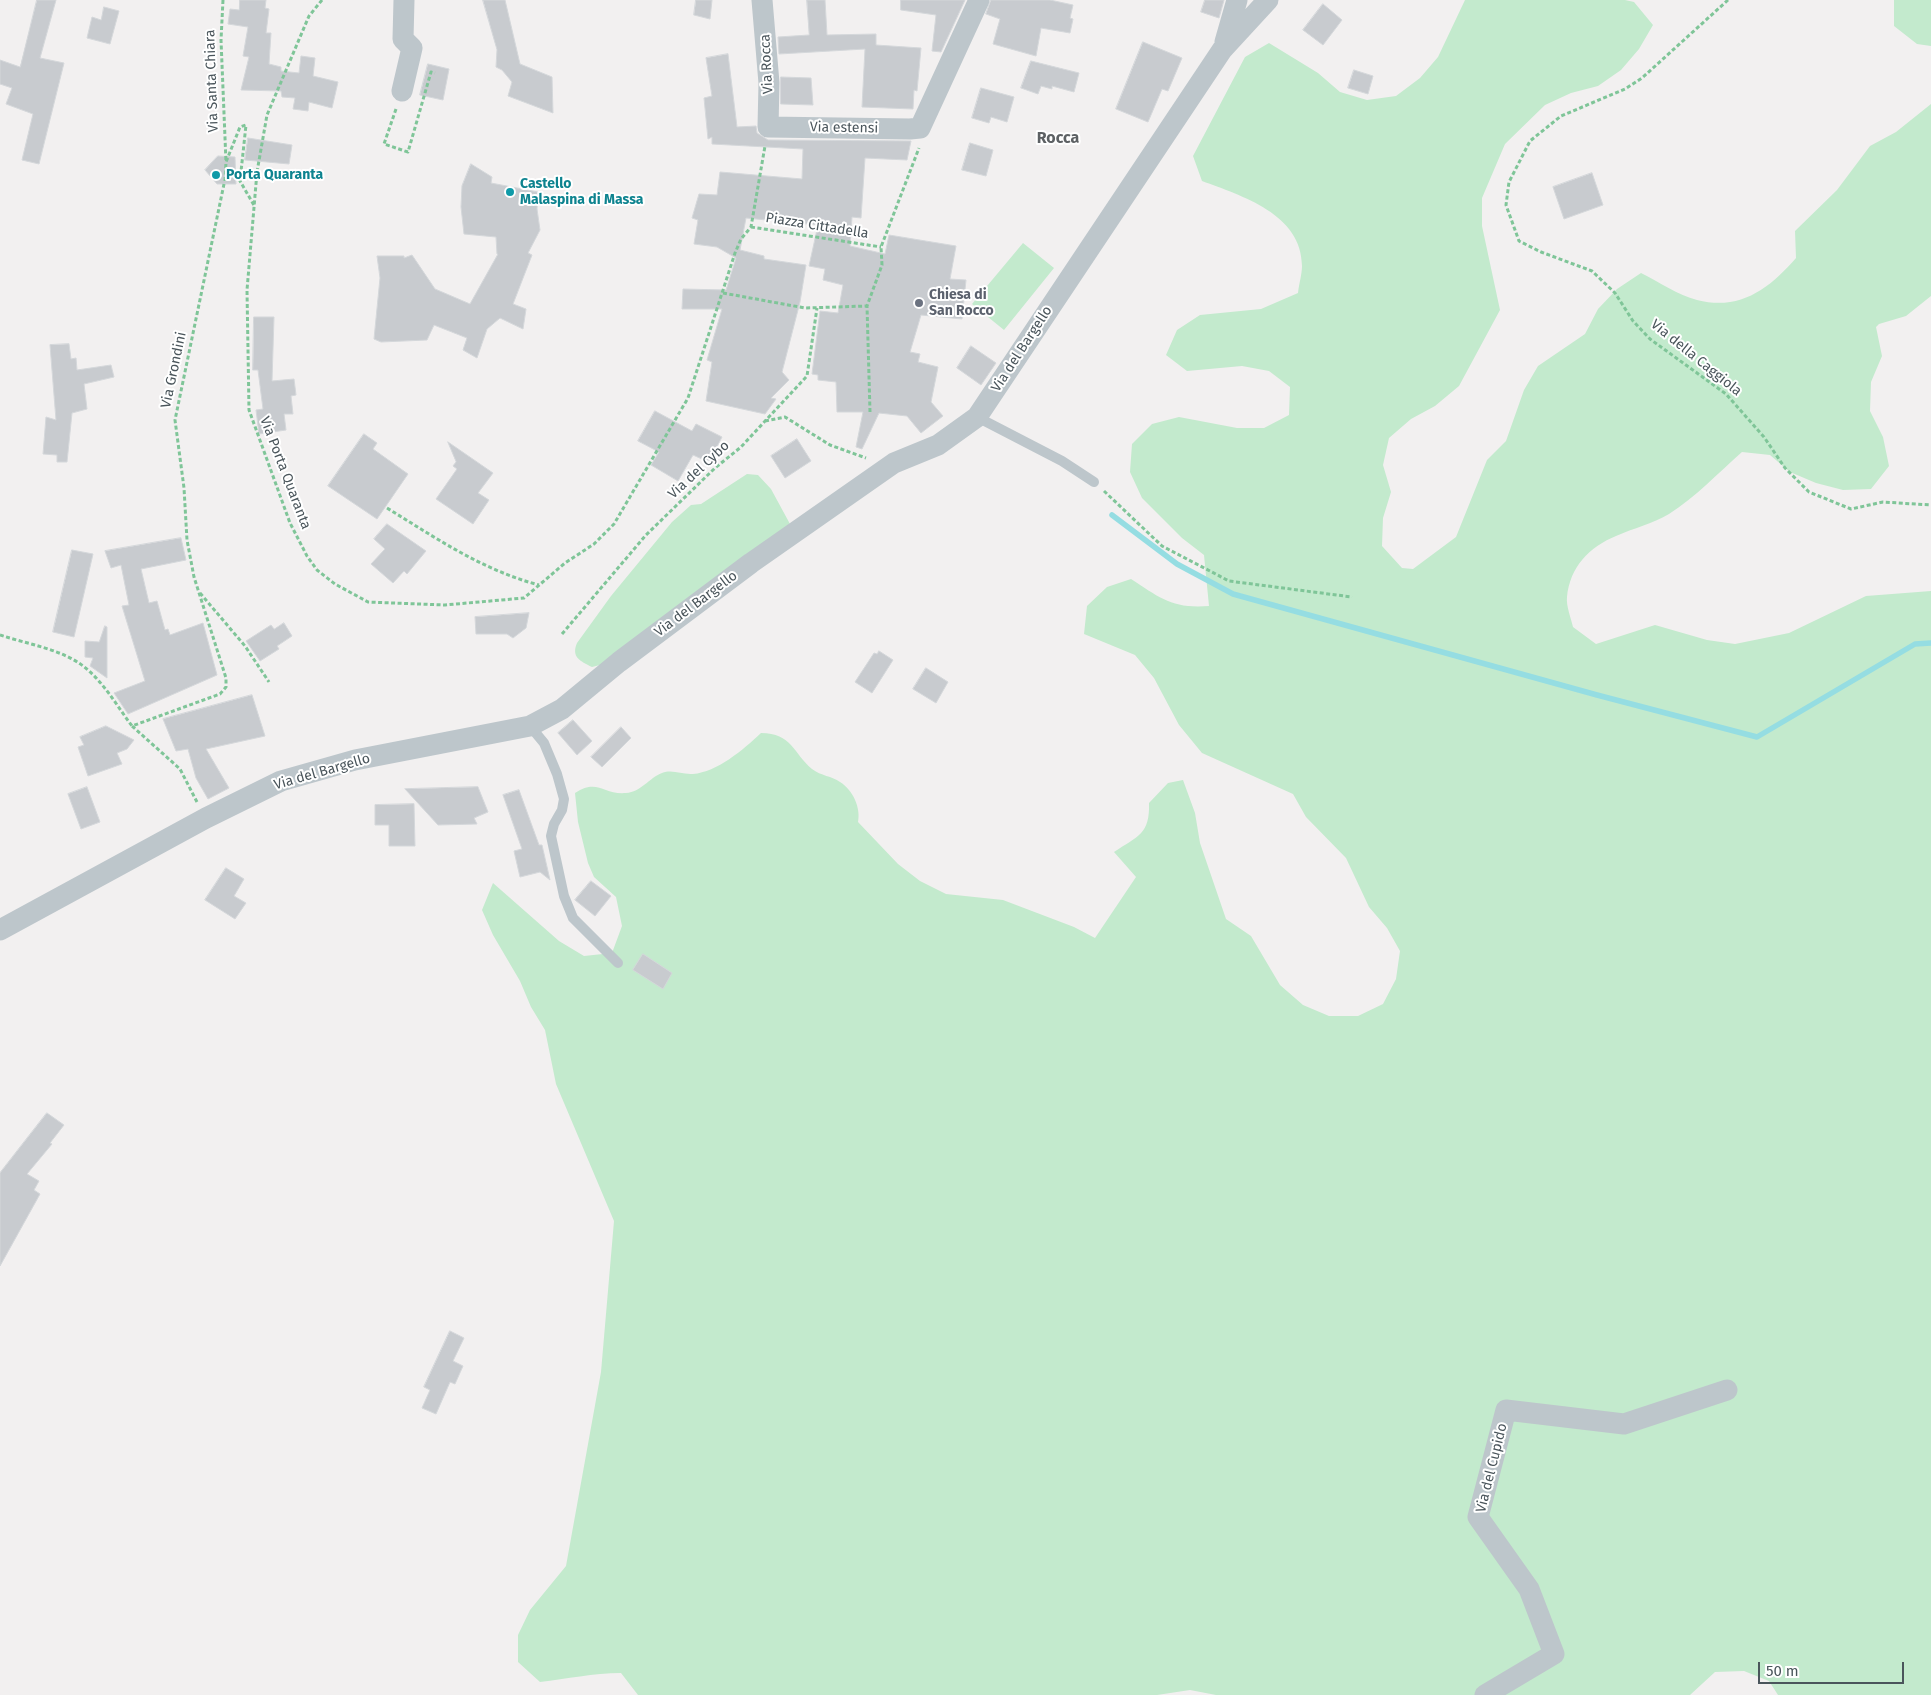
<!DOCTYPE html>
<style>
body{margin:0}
#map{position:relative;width:1931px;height:1695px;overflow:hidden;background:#f2f0f0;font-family:"Fira Sans",sans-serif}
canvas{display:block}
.scale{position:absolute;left:1758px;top:1662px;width:146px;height:22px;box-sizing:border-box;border:2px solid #4a555b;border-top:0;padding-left:6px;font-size:15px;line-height:18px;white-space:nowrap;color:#4a555b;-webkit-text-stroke:4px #fff;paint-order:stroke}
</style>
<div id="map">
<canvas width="1931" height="1695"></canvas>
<div class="scale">50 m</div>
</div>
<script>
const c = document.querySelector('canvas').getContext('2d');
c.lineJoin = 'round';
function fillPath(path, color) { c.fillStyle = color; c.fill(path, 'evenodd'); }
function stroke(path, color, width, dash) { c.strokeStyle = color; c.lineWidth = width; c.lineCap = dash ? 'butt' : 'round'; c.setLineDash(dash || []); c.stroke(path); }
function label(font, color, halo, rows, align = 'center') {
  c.font = font + ' "Fira Sans",sans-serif'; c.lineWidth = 4; c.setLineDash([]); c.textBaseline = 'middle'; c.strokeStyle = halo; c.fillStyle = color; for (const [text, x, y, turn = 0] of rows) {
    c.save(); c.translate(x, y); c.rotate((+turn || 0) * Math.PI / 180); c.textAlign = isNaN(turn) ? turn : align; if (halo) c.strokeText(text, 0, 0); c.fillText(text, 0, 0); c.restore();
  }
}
fillPath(new Path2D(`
 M1465 0H1625L1634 2 1653 25 1639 49 1621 70 1598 86 1571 93 1545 105 1505 144 1482 198V226L1500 310 1459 386 1435 406 1411 419 1389 438 1383 465 1391 492 1383 518 1382 546 1402 568 1413 569 1456 537 1487 460 1506 441 1524 390 1538 366 1585 334 1598 309 1617 289 1641 273C1659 282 1678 295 1697 300 1740 311 1769 289 1796 258L1795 231 1837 190 1870 146 1896 132 1931 104V296L1906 316 1879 324 1876 327 1882 356 1871 382 1870 411 1883 437 1889 466 1871 489 1843 490 1816 483 1790 472 1770 455 1742 452C1718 473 1696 497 1669 514 1652 524 1634 528 1616 536 1589 547 1570 567 1567 597 1566 606 1571 618 1573 627L1596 644 1655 625 1707 640 1735 644 1789 633 1866 596 1931 591V1695H1778L1769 1681 1744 1671 1715 1672 1690 1695H1216L1190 1690 1157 1695H638L621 1673C593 1673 567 1679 540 1682L518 1662V1635L530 1610 566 1566 601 1372 614 1221 556 1084 545 1030 531 1007 520 981 493 935 482 910 493 883 559 941 584 956 612 953 622 926 616 897 594 877 588 863 578 822 575 793C598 778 603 795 626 793 641 792 649 778 662 773 673 769 682 775 693 774 717 772 743 750 761 733 792 733 793 753 812 769 821 776 832 776 840 782 853 790 861 808 858 822L898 864 920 881 946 894 1003 900 1074 927 1095 938 1136 877 1114 852C1138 836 1150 834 1149 803L1168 783 1183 780 1195 813 1200 843 1226 919 1251 936 1280 985 1303 1005 1329 1016H1358L1383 1004 1396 979 1400 951 1387 928 1369 907 1346 858 1306 817 1293 794 1202 753 1179 725 1154 678 1135 655 1084 634 1087 606 1107 587 1131 579C1160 598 1173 609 1209 606L1204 555 1182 538 1142 498 1130 472 1132 444 1152 424 1179 417 1237 428H1264L1289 415 1290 387 1269 371 1242 366 1187 371 1166 355 1177 330 1200 315 1261 309 1298 293C1299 284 1302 274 1302 266 1302 214 1242 196 1202 181L1193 156 1245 57 1269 43 1318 73 1340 92 1367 100 1396 96 1420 78 1438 57Z
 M1894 0H1931V46L1917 44 1894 26Z
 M1023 243 1054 268 1004 330 972 304Z
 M747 474 758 475 771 489 790 524 600 665 592 667C580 661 571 657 577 643L611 596 672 522 691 505 701 504Z`), '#c3eacd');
stroke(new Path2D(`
 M1112 515 1177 564 1233 594 1597 695 1757 737 1915 644 1931 643`), '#95dde2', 5.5);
const building = new Path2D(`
 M37 0H56L40 58 64 63 39 164 22 160 33 114 6 104 12 88 0 84V60L20 67Z
 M240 0H266L265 8 269 9 266 33H271L269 64 281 67V71L299 73 301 56 315 58 313 76 338 82 332 108 309 102 308 111 293 109 295 98 282 97 281 91 241 90 249 57 243 56 248 27 228 24 230 9 239 10Z
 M483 0H505L520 64 552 77 553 113 508 96 512 82 502 70 496 67 497 50Z
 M696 0H712L710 19 694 15Z
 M807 0H825L827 35 876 34V45L921 48 917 91 914 90 913 109 862 107 865 49 779 54 778 37 809 35Z
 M901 0H965L941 52 932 51 936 15 901 10Z
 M991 0H1050L1073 5 1070 18 1073 19 1070 33 1041 28 1036 56 993 44 1000 19 986 14Z
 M1205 0H1224L1219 18 1201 12Z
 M1323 4 1342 20 1323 45 1303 30Z
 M104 7 119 11 110 44 87 38 92 17 101 20Z
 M1143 42 1182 58 1168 91 1162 89 1148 122 1116 109Z
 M728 54 737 127 756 126 757 133 768 140 911 141 907 160 865 158 861 218 852 217 850 246 885 254 889 235 956 246 950 279 966 280 962 319 921 315 910 352 920 354 918 362 938 367 931 402 943 416 921 433 907 416 879 413 862 449 856 447 863 412H837L836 382 818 380V375L812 374 820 311 838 313 843 285 823 280 825 269 809 266 818 225 746 218 740 250 764 256V259L806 265 800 302 782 372 789 380 771 398 776 399 765 414 706 401 712 362 707 360 722 309H682L683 289 726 290 736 258 717 247 694 244 698 220 692 218 699 194 717 195 720 172 802 179 803 149 712 144V137L708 139 704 98 712 96 706 58Z
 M1031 61 1079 73 1074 92 1052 86V89L1041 86 1038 94 1021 88Z
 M428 64 449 69 443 100 420 95Z
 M1354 70 1373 76 1368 94 1348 88Z
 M781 77 811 78 813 105 781 104Z
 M981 88 1014 97 1007 122 991 117 989 123 972 118Z
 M248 138 292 145 289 164 245 160Z
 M970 143 993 150 986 176 962 170Z
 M218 156 235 157 236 184H217L205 170Z
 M471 164 492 177 491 183 538 192 537 209 540 230 528 253 532 255 513 304 526 309 523 329 500 318 487 329 477 358 463 350 467 338 434 325 427 340 381 342 374 339 380 278 377 256H404V258L412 255 435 289 470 304 498 254H497L496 237 464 234 461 207 462 186Z
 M1592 173 1603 205 1564 219 1553 187Z
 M254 317H274L272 381 294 379 296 395 291 396 293 414H284L286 430 259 434 256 410 263 409 258 370H253Z
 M69 344 71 359 76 358 77 370 111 365 114 377 84 384 87 409 72 413 67 462H57V455L43 454 46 417 56 420 50 345Z
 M971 346 996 363 981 385 957 368Z
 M655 411 692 431 696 424 722 437 710 460H704L693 455 678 481 651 465 659 452 638 441Z
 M364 434 377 443 373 449 408 474 377 519 328 486Z
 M797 439 811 461 785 478 771 456Z
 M448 442 493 473 478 493 489 500 473 524 436 499 457 469 453 466 456 462Z
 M387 524 426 551 407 574 404 571 393 583 371 564 385 549 374 539Z
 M181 538 186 560 141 569 149 603 157 601 165 630 168 629 170 635 203 623 217 675 128 714 114 693 145 681 122 606 129 605 121 565 111 568 105 551Z
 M72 550 93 554 74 637 53 632Z
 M529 613 526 628 513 638 507 634H476L475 617Z
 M284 623 292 636 277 646 279 649 260 661 246 641 271 625 274 629Z
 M105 626 107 627V678L90 666 93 658 85 657V641L99 642Z
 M879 651 893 660 872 693 855 682 874 653 877 654Z
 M926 668 948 682 936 703 913 689Z
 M252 695 265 736 206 749 229 788 208 799 196 778 188 749 176 751 163 719Z
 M573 720 592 741 577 755 558 733Z
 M106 726 134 740 127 749 117 753 122 764 88 776 78 747 84 745 80 737Z
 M621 727 631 738 602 767 591 757Z
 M87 787 100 822 81 829 68 794Z
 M478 787 488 812 474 818 477 824 438 825 405 789Z
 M519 790 539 845H542L550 880 540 872 520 877 514 851 522 849 503 795Z
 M414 804 415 846H389V825H375V805Z
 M226 868 244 879 234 896 246 903 235 919 205 900Z
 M591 881 611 896 595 916 575 900Z
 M643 954 672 973 663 989 633 970Z
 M47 1113 64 1125 50 1143 52 1144 27 1174 39 1181 34 1190 40 1194 0 1266V1173Z
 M450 1331 464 1338 453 1361 463 1366 455 1384 450 1382 436 1414 422 1408 430 1390 424 1387Z`);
fillPath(building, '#c8cbcf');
stroke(building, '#d4d7da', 1);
stroke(new Path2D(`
 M223 0 221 40 226 162
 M322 0 309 16 267 115 257 172 247 290 249 410 290 523 307 556 317 570 335 584 368 602 445 605 524 598 565 563 594 544 614 524 688 398 735 253 741 239 751 227 765 146
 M1728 0 1642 78 1625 89 1561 116 1530 141 1509 182 1506 205 1519 241 1541 252 1592 271 1615 293 1633 321 1650 339 1726 394 1764 437 1785 468 1809 492 1851 509 1883 502 1931 505
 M396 109 384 144 408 152 431 72 435 73
 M225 181 226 162 240 127 246 125 240 181 255 207
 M751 227 881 247
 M723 293 805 308 867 306
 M870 412 867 306 882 265 881 247 919 148
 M765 421 785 417 830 445 866 458
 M1104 491 1162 546 1229 581 1352 597
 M387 508C436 538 482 570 539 585
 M200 593 245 646 269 682
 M562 634 646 535 715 468 741 447 807 376 817 308
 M0 635C27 644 61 649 83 666 103 681 117 706 132 726
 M197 802 180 769 132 726 220 694 226 687V678L194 577 187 540 184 488 175 420 224 184`), '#7fc598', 3, [4, 2.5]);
stroke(new Path2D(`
 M977 417 1062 461 1094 482
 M530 726 544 743 557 774 564 799 562 810 554 824 551 836 564 896 573 918 618 963`), '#bdc6cb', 10);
stroke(new Path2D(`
 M762 0 769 83 768 127 910 129 920 128 979 0
 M1225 42 1237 0
 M402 91 412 48 403 39 404 0
 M0 930 206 818 281 781 355 760 530 726 562 709 619 662 751 563 894 463 938 445 977 417 1222 50 1268 0
 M1485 1695 1554 1654 1529 1589 1478 1517 1506 1410 1624 1424 1727 1390`), '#bdc6cb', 21);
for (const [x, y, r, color] of [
 [216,175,5,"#0f9aa8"],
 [510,192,5,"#0f9aa8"],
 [919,303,5,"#6b7280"]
]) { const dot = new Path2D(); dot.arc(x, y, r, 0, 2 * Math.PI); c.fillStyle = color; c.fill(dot); stroke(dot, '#fff', 2); }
label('14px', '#4a555b', '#fff', [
 ["Via Rocca",767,64,-93],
 ["Via Santa Chiara",212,81,-92],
 ["Via estensi",844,128,1],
 ["Piazza Cittadella",817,226,9],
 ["Via del Bargello",1022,349,-57],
 ["Via della Caggiola",1696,358,39],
 ["Via Grondini",174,370,-78],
 ["Via del Cybo",699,470,-43],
 ["Via Porta Quaranta",285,473,69],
 ["Via del Bargello",696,604,-37],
 ["Via del Bargello",322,772,-16],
 ["Via del Cupido",1492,1468,-76]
]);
label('bold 14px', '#0d838f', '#fff', [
 ["Porta Quaranta",226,175],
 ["Castello",520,184],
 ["Malaspina di Massa",520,200]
], 'left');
label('bold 14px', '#5b616d', '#fff', [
 ["Chiesa di",929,295],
 ["San Rocco",929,311]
], 'left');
label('bold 16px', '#5d6164', '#fff', [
 ["Rocca",1058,139]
]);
</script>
